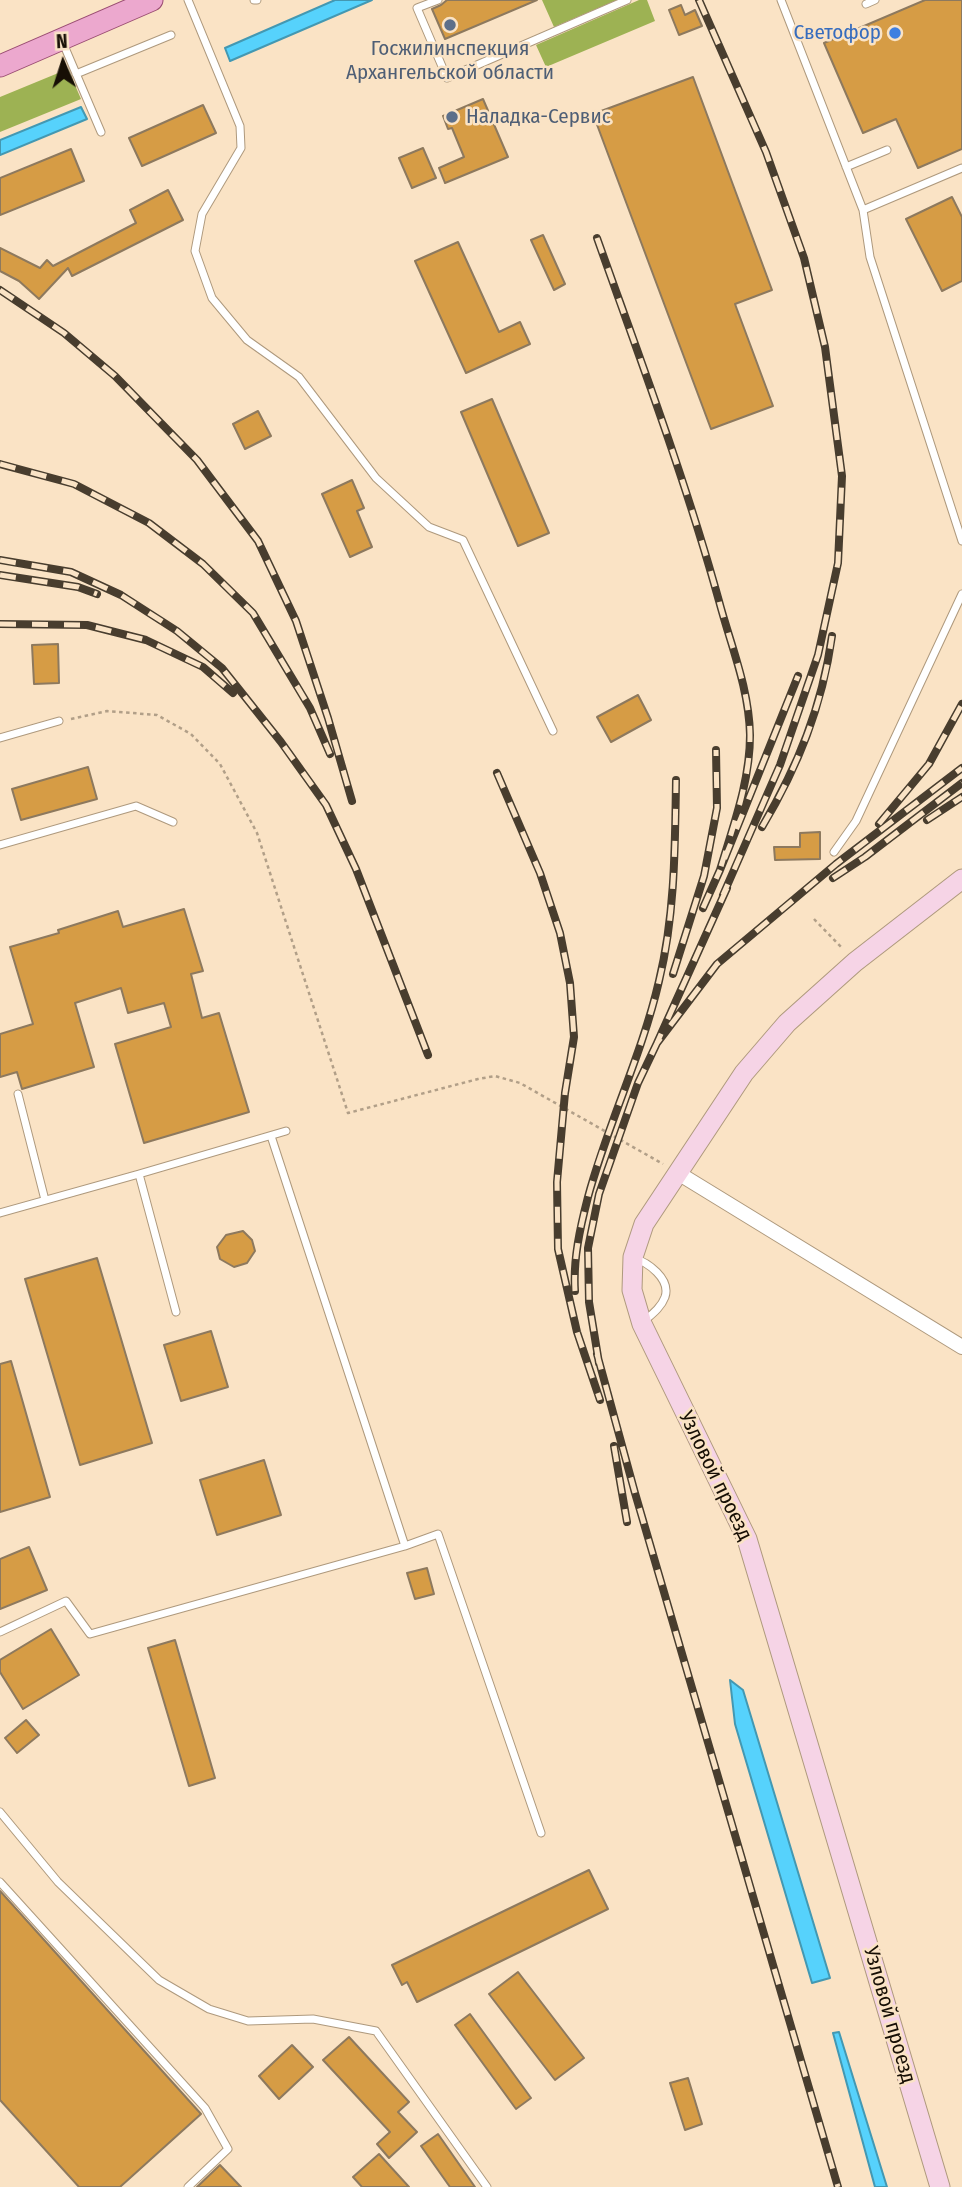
<!DOCTYPE html>
<meta charset="utf-8">
<style>
body{margin:0}
#map{position:relative;width:962px;height:2187px;overflow:hidden;background:#fae3c5;font-family:"Fira Sans Condensed",sans-serif}
canvas{display:block}
.north{position:absolute;left:28px;top:28px;width:70px;height:70px;-webkit-text-stroke:5px #fae3c5;paint-order:stroke;rotate:357deg;font-size:19px;font-weight:700;line-height:28px;text-align:center;color:#170f05}
.north::after{content:'';display:block;margin:auto;width:24px;height:32px;background:#170f05;clip-path:polygon(50% 0,100% 100%,50% 72%,0 100%)}
</style>
<div id="map">
<canvas width="962" height="2187"></canvas>
<div class="north">N</div>
</div>
<script>
const c = document.querySelector('canvas').getContext('2d');
c.lineJoin = 'round';
function fillPath(path, color) { c.fillStyle = color; c.fill(path, 'evenodd'); }
function stroke(path, color, width, dash) { c.strokeStyle = color; c.lineWidth = width; c.lineCap = dash ? 'butt' : 'round'; c.setLineDash(dash || []); c.stroke(path); }
function label(font, color, halo, rows, align = 'center') {
  c.font = font + ' "Fira Sans Condensed",sans-serif'; c.lineWidth = 5; c.setLineDash([]); c.textBaseline = 'middle'; c.strokeStyle = halo; c.fillStyle = color; for (const [text, x, y, turn = 0] of rows) {
    c.save(); c.translate(x, y); c.rotate((+turn || 0) * Math.PI / 180); c.textAlign = isNaN(turn) ? turn : align; if (halo) c.strokeText(text, 0, 0); c.fillText(text, 0, 0); c.restore();
  }
}
fillPath(new Path2D(`
 M542 0H617L554 27Z
 M639 0H647L655 21 546 67 536 45Z
 M68 69 81 99 0 132V97Z`), '#9db253');
const water = new Path2D(`
 M335 0H372L230 61 225 48Z
 M81 107 87 119 0 155V140Z
 M730 1680 743 1690 830 1978 812 1983 735 1724Z
 M839 2032 887 2187H875L833 2033Z`);
fillPath(water, '#56d2fc');
stroke(water, '#4398b2', 2);
const building = new Path2D(`
 M447 0H537L445 39 432 9 441 5Z
 M925 0H962V149L918 168 896 119 863 133 824 43Z
 M681 5 685 15 695 10 702 26 679 35 669 10Z
 M693 77 772 290 735 304 773 406 711 429 593 114Z
 M483 99 508 157 445 183 439 168 464 157 452 128 448 129 443 116Z
 M203 105 216 133 142 166 129 138Z
 M423 148 436 178 412 188 399 158Z
 M71 149 84 181 0 215V178Z
 M168 190 183 220 72 276 68 268 39 299 19 281 0 271V248L40 268 47 260 53 266 136 223 130 210Z
 M952 197 962 217V281L942 291 906 219Z
 M543 235 565 284 554 290 531 240Z
 M458 242 499 332 520 322 530 344 466 373 415 261Z
 M492 399 549 533 518 546 461 412Z
 M258 411 271 436 245 449 233 424Z
 M352 480 364 508 357 511 372 547 350 557 322 494Z
 M58 644 59 683 34 684 32 645Z
 M638 695 651 720 611 742 597 717Z
 M88 767 97 799 21 820 12 789Z
 M820 832V859L775 860 774 847H800V833Z
 M184 909 203 971 191 974 202 1018 219 1013 249 1112 144 1143 115 1044 171 1027 164 1003 128 1013 121 988 75 1003 94 1067 22 1089 17 1072 0 1077V1034L33 1024 10 947 59 933 58 930 118 911 123 927Z
 M243 1231 252 1240 255 1251 247 1263 234 1267 220 1259 217 1247 226 1235Z
 M97 1258 152 1443 80 1465 25 1279Z
 M211 1331 228 1387 181 1401 164 1345Z
 M11 1361 50 1497 0 1512V1364Z
 M264 1460 281 1515 217 1535 200 1480Z
 M29 1547 47 1590 0 1609V1559Z
 M427 1568 434 1594 415 1599 407 1573Z
 M51 1629 79 1675 23 1709 0 1672V1660Z
 M175 1640 215 1778 189 1786 148 1648Z
 M26 1720 39 1735 17 1753 5 1738Z
 M589 1870 608 1909 417 2002 407 1982 402 1985 392 1965Z
 M0 1891 201 2114 120 2187H79L0 2100Z
 M518 1972 584 2058 555 2080 489 1994Z
 M470 2014 531 2098 516 2109 455 2025Z
 M349 2037 409 2102 398 2112 417 2132 389 2158 377 2144 390 2132 323 2060Z
 M292 2045 313 2067 279 2099 259 2076Z
 M688 2078 702 2124 685 2130 670 2083Z
 M438 2134 475 2187H450L421 2146Z
 M379 2154 409 2187H362L353 2177Z
 M220 2165 241 2187H197Z`);
fillPath(building, '#d69c45');
stroke(building, '#8d795e', 2);
const lane = new Path2D(`
 M188 0 240 126 241 148 202 214 195 251 212 298 247 340 299 377 376 478 429 527 463 540 553 731
 M254 0H257
 M438 0 417 8 447 78 627 0
 M781 0 863 210 870 257 962 541
 M866 4 875 0
 M63 43 101 132
 M76 74 171 35
 M846 167 887 150
 M863 210 962 168
 M0 738 59 721
 M0 845 136 806 173 822
 M834 852 856 821 962 594
 M18 1094 45 1200
 M139 1174 286 1131
 M0 1213 139 1174 176 1312
 M633 1258C648 1262 671 1279 665 1297 661 1308 651 1315 643 1322
 M405 1546 438 1534 541 1833
 M0 1632 66 1601 90 1634 405 1546 271 1136
 M0 1812 58 1882 159 1980 209 2009 248 2021 313 2019 376 2031 487 2187
 M0 1882 205 2108 228 2149 188 2187`);
const street = new Path2D(`
 M678 1173 962 1347`);
const secondary = new Path2D(`
 M940 2187 747 1539 642 1324 632 1290 633 1257 644 1224 744 1073 787 1023 855 962 962 879`);
const primary = new Path2D(`
 M0 66 152 0`);
stroke(lane, '#ae997d', 9);
stroke(street, '#ae997d', 16);
stroke(secondary, '#ae997d', 21);
stroke(primary, '#9a4d72', 23);
stroke(new Path2D(`
 M71 719 107 711 157 715 191 734 220 764 257 833 348 1113 478 1079 495 1076 520 1083 663 1164
 M814 919 843 949`), '#b19f88', 2.5, [3.5, 3.5]);
stroke(lane, '#fff', 7);
stroke(street, '#fff', 14);
stroke(secondary, '#f6d4e6', 19);
stroke(primary, '#eca8ce', 21);
const rail = new Path2D(`
 M699 0 766 152 804 258 825 347 842 476 838 563 818 655 780 765 723 895
 M597 238C640 359 685 478 719 601 731 646 749 688 750 735 750 782 733 826 720 870L798 676
 M0 290 64 333 115 376 197 460 258 541 296 621 328 718 352 801
 M0 464 74 484 149 523 203 564 253 613 310 708 330 754
 M0 560 71 572 121 595 177 631 222 668 281 742 326 805 356 869 428 1055
 M0 575 78 587 97 594
 M0 624 87 625 146 640 203 667 233 693
 M497 773 540 873 560 933 570 983 574 1037 565 1093 557 1182 558 1249 577 1332 600 1400
 M927 820 962 797
 M879 824 929 764 962 704
 M762 827C798 766 822 707 832 636
 M833 878 865 857 962 783
 M727 888 657 1043 717 964 836 864 962 768
 M703 908 720 870
 M673 974 704 876 717 808 716 750
 M575 1291C573 1259 580 1228 588 1197 608 1123 642 1055 659 981 675 915 675 847 676 780
 M597 1354 635 1493 838 2187
 M599 1363 589 1302 588 1248 599 1194 638 1083 657 1043
 M614 1446 627 1522`);
stroke(rail, '#483d2e', 8);
stroke(rail, '#fae3c5', 5, [16]);
for (const [x, y, r, color] of [
 [450,25,7,"#5c6f8a"],
 [895,33,7,"#3f7fe0"],
 [452,117,7,"#5c6f8a"]
]) { const dot = new Path2D(); dot.arc(x, y, r, 0, 2 * Math.PI); c.fillStyle = color; c.fill(dot); stroke(dot, '#fae3c5', 2.5); }
label('21px', '#366cbe', '#fae3c5', [
 ["Светофор",881,33]
], 'right');
label('21px', '#4e5e75', '#fae3c5', [
 ["Госжилинспекция",450,49],
 ["Архангельской области",450,73],
 ["Наладка-Сервис",466,117,"left"]
]);
label('21px', '#170f05', '#fae3c5', [
 ["Узловой проезд",715,1476,64],
 ["Узловой проезд",889,2015,74]
]);
</script>
